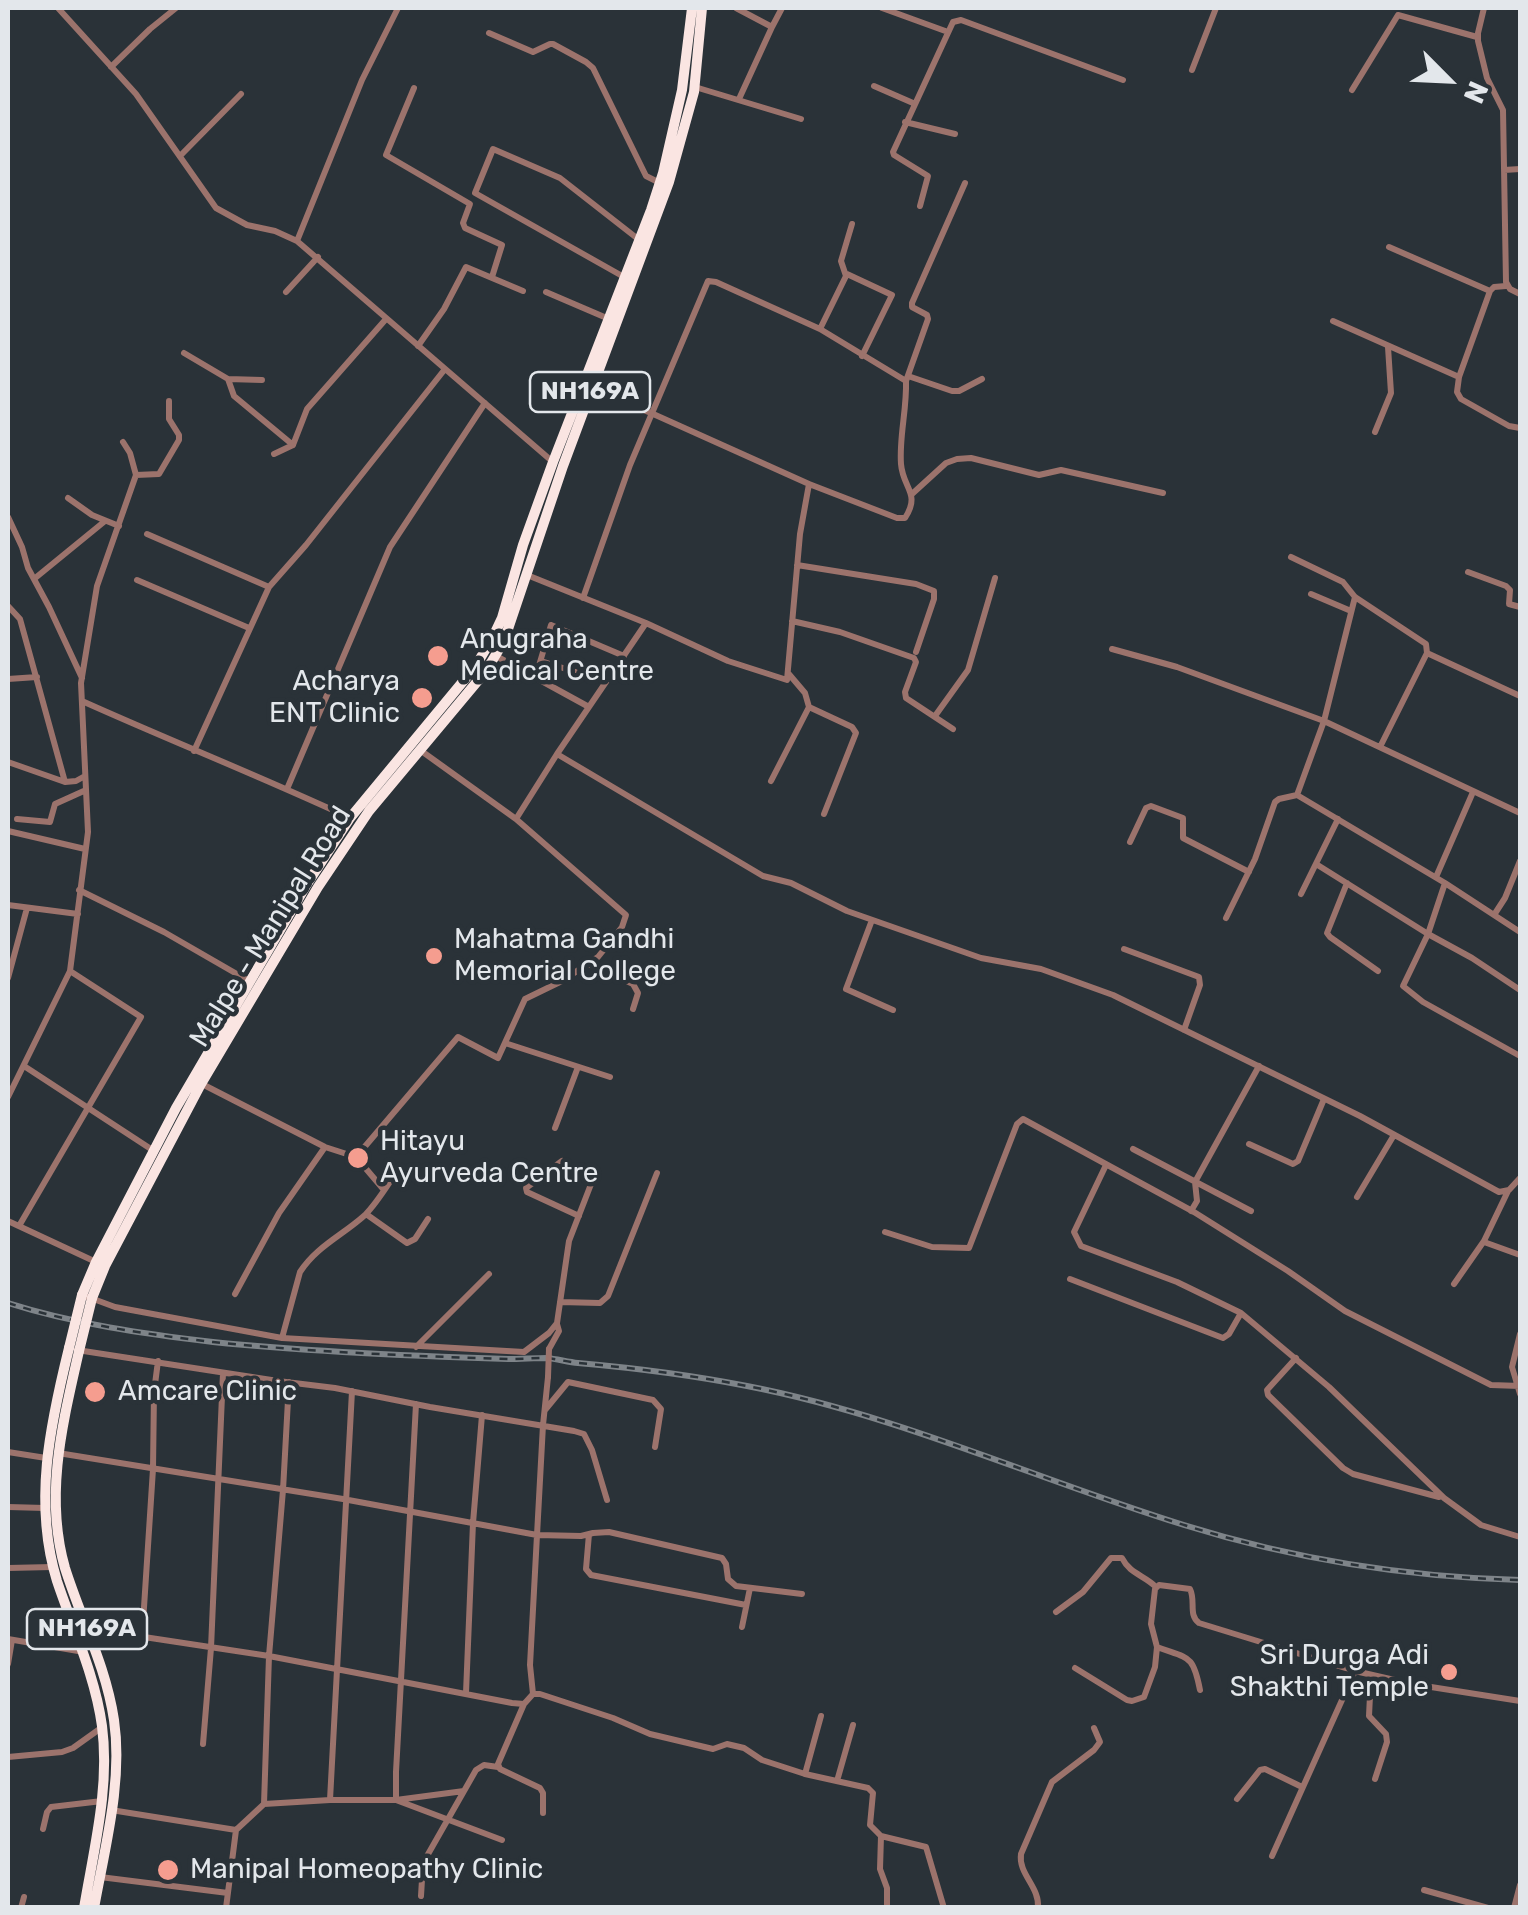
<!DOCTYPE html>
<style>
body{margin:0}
#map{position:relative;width:1528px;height:1915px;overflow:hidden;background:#2a3238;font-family:Rubik,sans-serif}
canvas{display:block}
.frame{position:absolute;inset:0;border:10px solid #e3e7eb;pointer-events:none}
.north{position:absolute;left:1398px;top:30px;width:100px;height:100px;-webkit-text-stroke:8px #2a3238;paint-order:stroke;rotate:114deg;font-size:28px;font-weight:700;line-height:40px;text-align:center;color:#e3e7eb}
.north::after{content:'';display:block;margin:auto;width:35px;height:45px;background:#e3e7eb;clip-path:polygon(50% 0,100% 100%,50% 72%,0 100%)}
</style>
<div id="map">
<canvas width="1528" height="1915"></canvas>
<div class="frame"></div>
<div class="north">N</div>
</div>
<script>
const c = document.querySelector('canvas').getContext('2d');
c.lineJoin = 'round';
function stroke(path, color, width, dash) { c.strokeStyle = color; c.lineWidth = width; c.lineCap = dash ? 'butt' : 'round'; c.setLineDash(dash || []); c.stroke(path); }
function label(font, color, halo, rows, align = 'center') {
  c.font = font + ' Rubik,sans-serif'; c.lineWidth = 9; c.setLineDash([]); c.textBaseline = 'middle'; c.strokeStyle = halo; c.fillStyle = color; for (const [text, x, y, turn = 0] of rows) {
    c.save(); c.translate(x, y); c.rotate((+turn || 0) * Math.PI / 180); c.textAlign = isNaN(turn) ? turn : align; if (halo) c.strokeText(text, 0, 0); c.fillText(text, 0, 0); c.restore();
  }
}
stroke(new Path2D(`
 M58 8 136 94 216 208 247 225 275 231 297 241 553 462
 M736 8 772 27 782 8
 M882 8 948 32
 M1484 8 1478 33V41L1487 78 1503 110 1506 282 1510 289 1520 294
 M489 33 533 52 550 44H553L586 62 593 68 646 176 660 183
 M111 67 150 29 176 8
 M1192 70 1216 8
 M874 86 913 103
 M695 87 801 119
 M414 88 386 155 470 204 463 223 465 228 502 245 492 277
 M1352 90 1398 15 1477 37
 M739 99 772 27
 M905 122 955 134
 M180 156 241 94
 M1504 170 1520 169
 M920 206 928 176 894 155 893 152 953 22 961 20 1123 80
 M297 241 362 80 398 8
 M1389 247 1490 291
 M847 274 892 295 862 356
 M624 277 475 193 493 149 560 178 638 239
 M286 292 318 257
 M546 292 609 319
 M1333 321 1459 377 1490 291 1494 287 1506 286
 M820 329 846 276 841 261 852 224
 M418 346 444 309 466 267 523 291
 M184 353 228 379 234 396 293 445
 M908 376 952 391H959L982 379
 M1459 377 1457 392 1461 399 1509 426 1520 428
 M228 379 262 380
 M906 381 928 319 927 315 912 307V303L965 183
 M1375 432 1391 393 1388 347
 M274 454 293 445 307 409 386 319
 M136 475 159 474 179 440V435L169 419V401
 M912 494 946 463 957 459 971 458 1039 475 1061 470 1163 493
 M68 498 92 515 119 526
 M8 517 22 547 28 568 49 607 82 678
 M147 534 269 587
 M1291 557 1343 582 1355 597 1426 644 1427 653 1380 747
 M797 565 916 584 934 591V599L916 652
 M1468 572 1506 586 1510 590 1509 604 1520 607
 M527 575 646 623 728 661 787 680 800 534 809 484 651 413 591 389
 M34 579 105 521
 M137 580 249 628
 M1311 594 1351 611
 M1355 597 1324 721 1297 795 1445 883
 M583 598 630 465 708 281 716 282 820 329 906 381C907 409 899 437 901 464 903 489 921 493 905 518H897L809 484
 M8 606 20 619 65 782
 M792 621 840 632 914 658 916 662 905 692 906 698 953 729
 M1112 649 1177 667 1324 721 1520 813
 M1427 653 1520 696
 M496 656 589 707
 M541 661 591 677
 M8 679 37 677
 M535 679 551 625 624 656
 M82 701C171 741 262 777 350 818
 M809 707 852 727 856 733 824 814
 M935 716 968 670 995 578
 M194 751 269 587 306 545 445 369
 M557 754 763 876 791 883 847 911 981 958 1041 969 1113 995 1360 1116 1499 1192 1509 1190 1520 1178
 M8 762 65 782 76 781 85 776
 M771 781 809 707 805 693 788 673
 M287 789 390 547 485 403
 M17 819 50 822 55 804 86 790
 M516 819 557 754 646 623
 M8 831 85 849
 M1130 842 1146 808 1151 806 1183 818V838L1249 872
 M1316 864 1428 934 1445 883 1520 932
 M1436 877 1473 792
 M1347 883 1327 933 1330 937 1378 971
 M79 890 164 932 249 981
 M1301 894 1338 819
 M8 905 78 914
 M1494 915 1505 898 1520 861
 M1226 918 1255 859 1275 802 1279 799 1297 795
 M872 920 846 989 893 1010
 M1124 949 1199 977 1200 985 1184 1030
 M589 964 633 984 638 993 633 1009
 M8 978 27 908
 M1520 990 1472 958 1428 934 1403 986 1423 1002 1520 1056
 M505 1043 610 1077
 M24 1066 154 1151
 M202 1084 325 1147 356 1157 458 1037 498 1058 525 999 562 981 598 957 622 927 626 915 516 819 420 750
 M8 1097 70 971 88 832 81 683 97 586 136 475 130 453 123 442
 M555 1128 578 1067
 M1249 1144 1293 1164 1298 1161 1324 1099
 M1133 1149 1251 1211
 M356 1157 384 1190
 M562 1161 526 1188 527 1192 579 1216
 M1106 1165 1074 1232 1081 1246 1177 1282 1241 1313 1329 1387 1444 1498 1481 1525 1520 1537
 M1357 1197 1394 1135
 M1191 1211 1197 1201 1195 1182 1259 1066
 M366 1214 407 1243 415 1239 428 1219
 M8 1221 96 1262
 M19 1226 141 1017 70 971
 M885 1232 932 1247 969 1248 1017 1124 1023 1119 1194 1212 1288 1271 1345 1311 1491 1385 1520 1386
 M1484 1242 1520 1255
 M1070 1279 1223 1338 1229 1334 1241 1313
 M1454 1284 1484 1241 1508 1191
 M235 1294 279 1213 325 1147
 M88 1297 115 1307 282 1338 524 1352 549 1333 557 1323 569 1241 593 1179
 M560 1302 600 1303 608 1296 657 1173
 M1520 1334 1512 1367 1520 1394
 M282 1338 300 1272C317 1246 343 1235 365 1215 378 1202 388 1184 398 1170
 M416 1347 489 1274
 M549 1349 559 1331 557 1324
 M77 1350 278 1381 335 1388 430 1407 574 1431 584 1434 592 1450 607 1500
 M1296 1358 1267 1390 1268 1395 1343 1468 1353 1474 1439 1497
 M548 1377 543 1425 537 1535 581 1536 593 1533 609 1532 722 1558 726 1564 728 1579 736 1586 802 1594
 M416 1404 396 1772V1800L502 1840
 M545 1410 568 1382 653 1400 661 1409 655 1447
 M8 1452 46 1458
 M58 1453 343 1499 537 1535 530 1665 533 1694
 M8 1507 45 1508
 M589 1534 586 1569 591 1575 746 1605
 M8 1568 52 1567
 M1056 1612 1083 1592 1111 1558H1122C1130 1574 1144 1575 1156 1587
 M742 1627 750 1588
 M89 1633 98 1630 269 1656 512 1703 524 1704 533 1694H540L613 1718 650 1734 713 1749 727 1744 744 1748 762 1760 805 1774 868 1788 873 1793 870 1825 881 1836 926 1847 944 1908
 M142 1638 153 1469 154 1392 158 1361
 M8 1639 84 1652
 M1157 1647C1189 1659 1193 1654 1200 1690
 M8 1664 12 1640
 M1075 1668 1127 1700 1132 1701 1144 1697 1155 1667 1157 1647 1151 1624 1155 1589 1159 1585 1190 1589C1196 1601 1188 1615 1199 1623L1355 1671 1412 1684 1520 1701
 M1371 1675 1369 1716 1386 1734 1387 1742 1375 1779
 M466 1693 473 1523 482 1415
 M524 1704 498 1764 500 1769 540 1788 543 1793V1813
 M203 1744 211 1648 223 1373
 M8 1757 62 1752 73 1748 101 1728
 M805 1774 821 1716
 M837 1781 853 1725
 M1237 1799 1260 1770 1265 1769 1302 1787
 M330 1800 352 1391
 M264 1804 330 1800H396L464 1791
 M111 1810 236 1830
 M43 1829 47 1812 51 1807 102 1801
 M881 1836 880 1869 887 1888V1908
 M1272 1856 1355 1671
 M100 1877 228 1893
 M1424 1890 1488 1908
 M421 1896 423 1863 476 1770 484 1765 498 1767
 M21 1908 24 1897
 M226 1908 236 1830 264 1804 269 1656 283 1490 289 1382
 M1038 1908C1040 1887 1018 1874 1021 1854L1052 1782 1094 1750 1100 1742 1094 1728
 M1514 1908 1520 1885`), '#9c736c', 6);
stroke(new Path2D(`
 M82 1295 96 1262 176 1108 307 884 350 818 475 667 493 637 502 618 523 545 553 462 651 210 663 173 682 90 692 8
 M92 1298 105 1266 201 1084 318 887 369 811 486 671 504 641 563 466 669 182 694 92 702 8
 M69 1348C50 1425 33 1503 57 1581 73 1629 95 1675 102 1726 110 1787 94 1848 84 1908
 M79 1351C63 1422 44 1495 65 1568 81 1619 106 1666 114 1720 123 1781 105 1847 94 1908`), '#fae5e2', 10);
const rail = new Path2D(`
 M8 1303C74 1324 145 1334 213 1342 311 1352 410 1356 508 1359 521 1359 534 1358 547 1358 557 1359 568 1362 578 1363 635 1368 691 1375 747 1386 898 1415 1038 1480 1184 1525 1293 1559 1406 1577 1520 1580`);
stroke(rail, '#7e8489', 6);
stroke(rail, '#2a3238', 2.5, [8]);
stroke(new Path2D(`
 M548 1377 549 1349`), '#9c736c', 6);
stroke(new Path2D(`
 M69 1348 82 1295
 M79 1351 92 1298`), '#fae5e2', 10);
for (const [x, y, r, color] of [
 [438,656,12,"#f59d8f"],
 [422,698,12,"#f59d8f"],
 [434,956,10,"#f59d8f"],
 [358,1158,12,"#f59d8f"],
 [95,1392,12,"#f59d8f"],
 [1449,1672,10,"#f59d8f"],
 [168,1870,12,"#f59d8f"]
]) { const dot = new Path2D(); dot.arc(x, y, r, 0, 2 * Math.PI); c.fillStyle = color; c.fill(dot); stroke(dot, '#2a3238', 4); }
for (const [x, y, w] of [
 [590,392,120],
 [87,1629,120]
]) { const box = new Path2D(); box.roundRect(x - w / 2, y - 20, w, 40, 8); c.fillStyle = '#2a3238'; c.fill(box); stroke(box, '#e3e7eb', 2.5); }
label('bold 25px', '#e3e7eb', null, [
 ["NH169A",590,392],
 ["NH169A",87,1629]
]);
label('28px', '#e3e7eb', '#2a3238', [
 ["Anugraha",460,640],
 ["Medical Centre",460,672],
 ["Acharya",400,682,"right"],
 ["ENT Clinic",400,714,"right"],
 ["Mahatma Gandhi",454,940],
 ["Memorial College",454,972],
 ["Hitayu",380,1142],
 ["Ayurveda Centre",380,1174],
 ["Amcare Clinic",118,1392],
 ["Sri Durga Adi",1429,1656,"right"],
 ["Shakthi Temple",1429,1688,"right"],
 ["Manipal Homeopathy Clinic",190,1870]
], 'left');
label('28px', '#e3e7eb', '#2a3238', [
 ["Malpe - Manipal Road",271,927,-58]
]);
</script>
